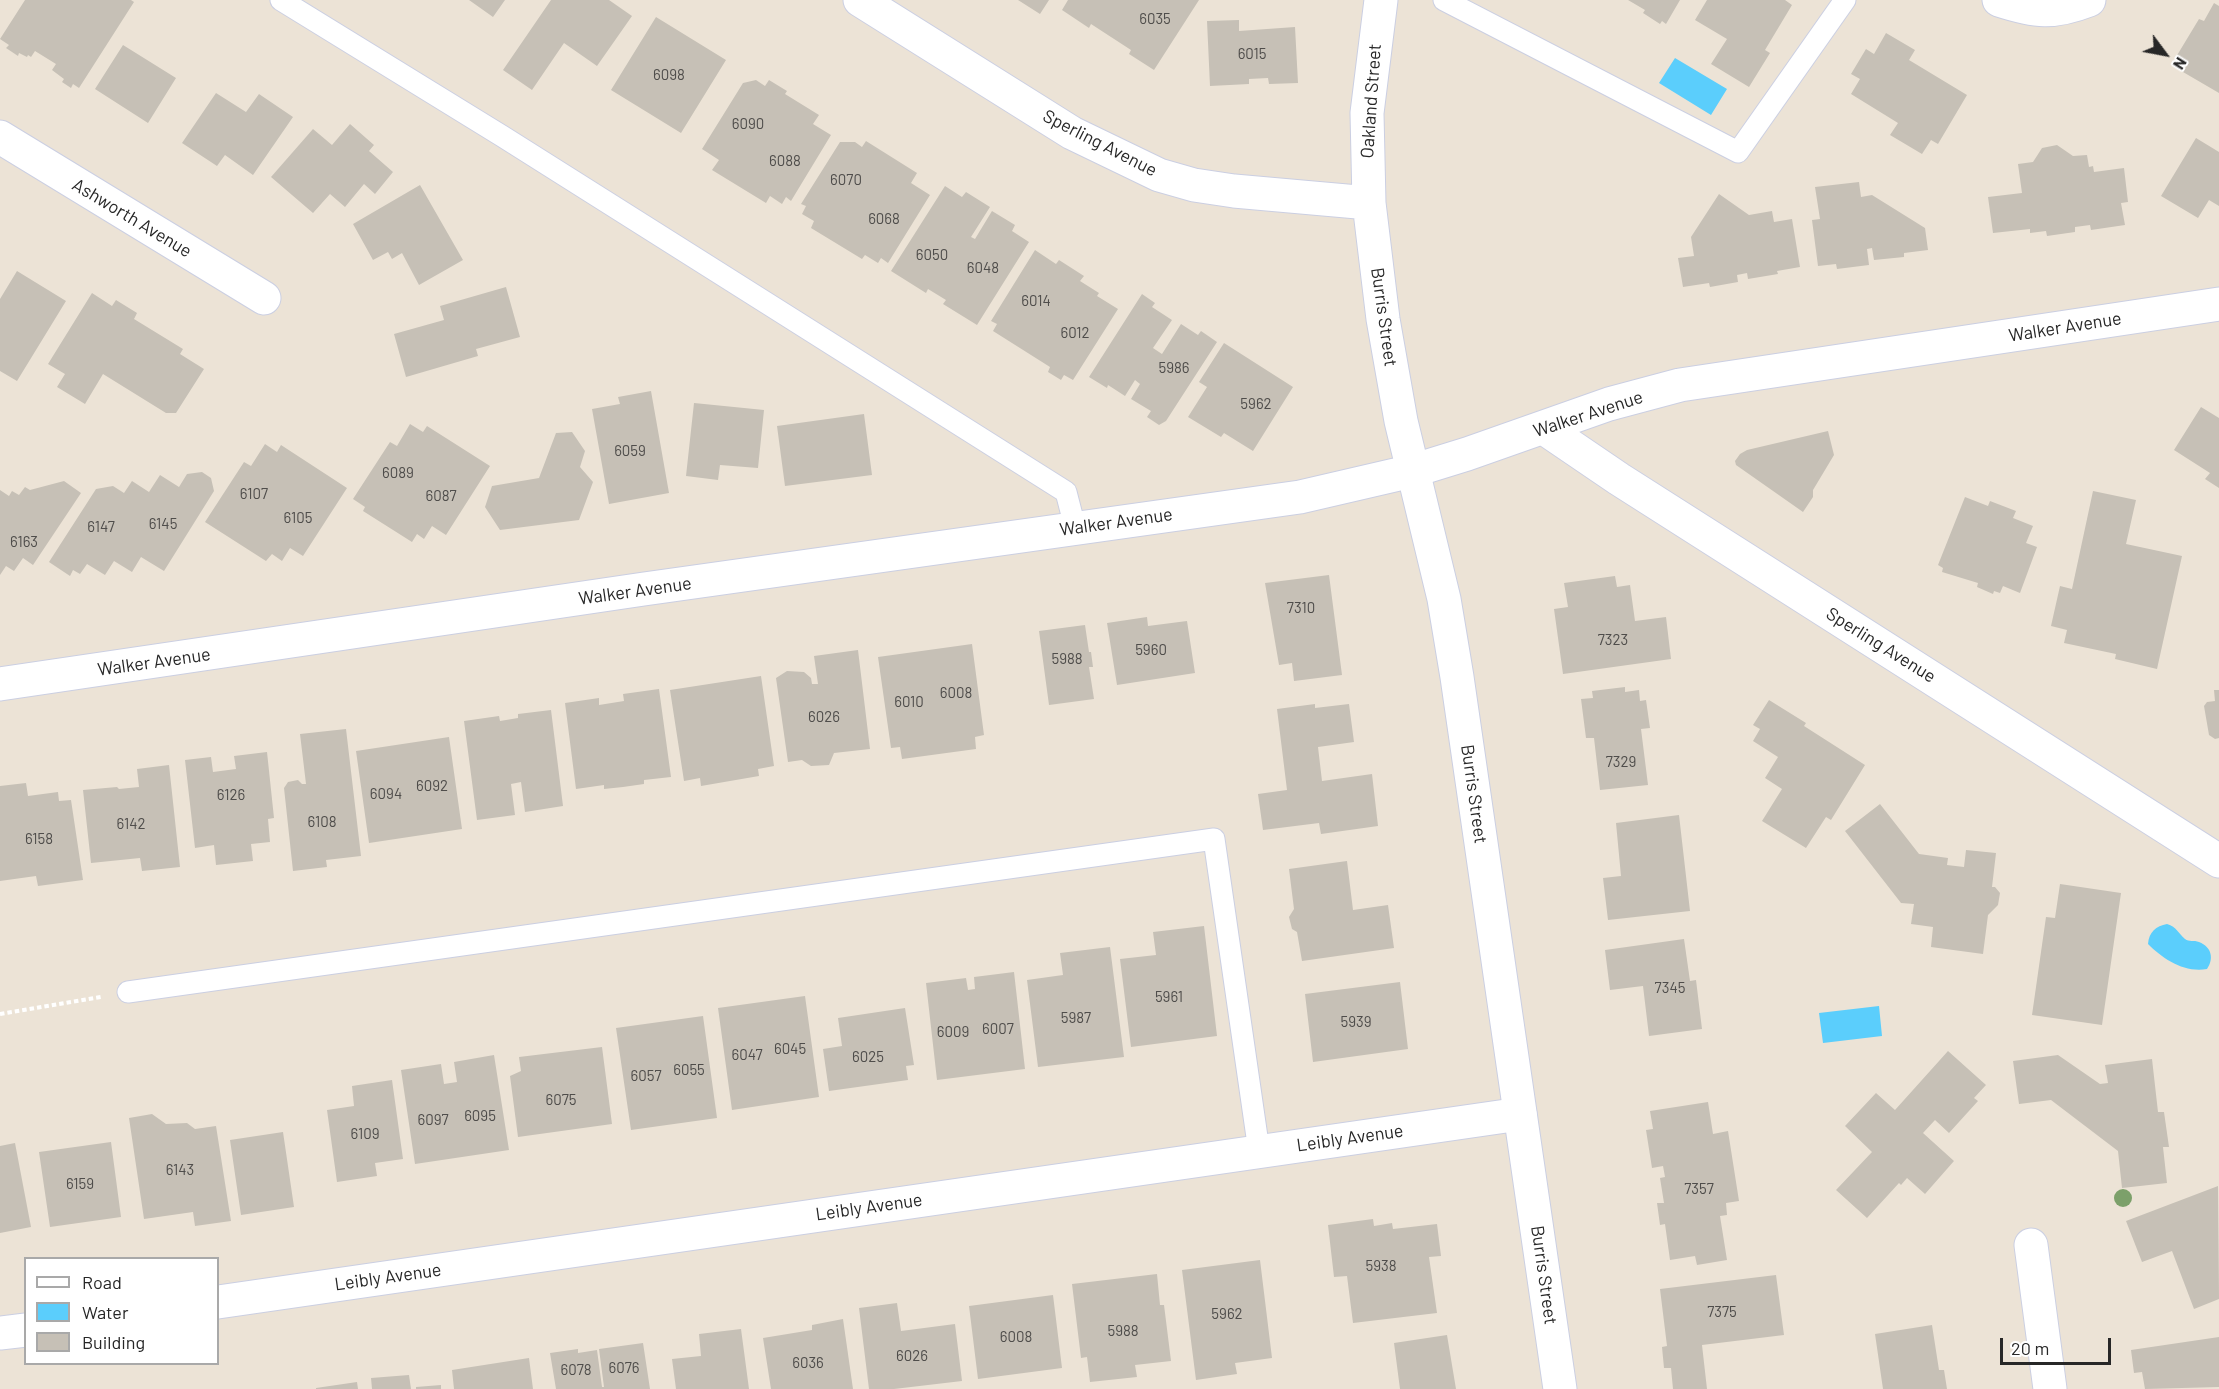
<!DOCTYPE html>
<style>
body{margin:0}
#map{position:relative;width:2219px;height:1389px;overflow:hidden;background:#ece3d6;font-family:Barlow,sans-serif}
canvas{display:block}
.legend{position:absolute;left:24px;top:1257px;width:195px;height:108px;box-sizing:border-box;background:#fff;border:2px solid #a9a9a9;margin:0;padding:8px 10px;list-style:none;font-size:18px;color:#272727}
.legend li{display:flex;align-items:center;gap:12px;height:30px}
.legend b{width:30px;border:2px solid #a9a9a9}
.north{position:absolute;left:2135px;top:24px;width:60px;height:60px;-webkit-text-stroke:4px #fff;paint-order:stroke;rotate:122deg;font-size:16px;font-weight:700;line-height:24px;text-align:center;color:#272727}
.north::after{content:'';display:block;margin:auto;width:21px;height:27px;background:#272727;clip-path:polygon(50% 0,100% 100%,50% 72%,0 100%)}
.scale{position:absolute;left:2000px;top:1338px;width:111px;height:27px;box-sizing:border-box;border:3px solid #272727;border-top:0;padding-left:8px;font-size:18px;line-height:21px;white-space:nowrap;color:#272727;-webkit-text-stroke:4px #fff;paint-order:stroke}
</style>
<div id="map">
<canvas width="2219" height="1389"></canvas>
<ul class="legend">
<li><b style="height:8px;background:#fff"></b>Road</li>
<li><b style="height:16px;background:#5bcefc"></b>Water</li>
<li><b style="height:16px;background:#c6c0b6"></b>Building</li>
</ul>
<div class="north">N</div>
<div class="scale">20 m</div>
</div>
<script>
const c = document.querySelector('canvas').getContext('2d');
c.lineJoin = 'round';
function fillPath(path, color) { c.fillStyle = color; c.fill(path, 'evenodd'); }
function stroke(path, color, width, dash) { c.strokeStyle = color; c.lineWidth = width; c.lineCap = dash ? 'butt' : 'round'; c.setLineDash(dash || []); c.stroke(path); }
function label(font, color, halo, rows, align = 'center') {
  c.font = font + ' Barlow,sans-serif'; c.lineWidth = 6; c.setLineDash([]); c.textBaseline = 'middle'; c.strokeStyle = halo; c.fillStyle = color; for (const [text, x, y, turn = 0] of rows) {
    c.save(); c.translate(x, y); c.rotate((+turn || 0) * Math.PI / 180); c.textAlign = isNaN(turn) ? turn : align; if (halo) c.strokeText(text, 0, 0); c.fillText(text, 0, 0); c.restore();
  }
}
fillPath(new Path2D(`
 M1675 58 1727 89 1711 115 1659 83Z
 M2167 924C2177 927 2178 933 2185 939 2189 942 2194 940 2199 942 2212 947 2214 959 2207 969 2184 973 2163 959 2148 944 2149 932 2156 926 2167 924Z
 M1879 1006 1882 1036 1823 1043 1819 1013Z`), '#5bcefc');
fillPath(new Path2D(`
 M25 0H131L134 2 79 88 73 84 71 88 62 82 64 79 52 70 56 64 35 51 31 57 28 55 27 57 19 53 18 56 6 48 9 45 0 39Z
 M469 0H505L493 17Z
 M551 0H609L632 16 597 66 564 43 532 90 503 70Z
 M1018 0H1049L1040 14Z
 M1068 0H1199L1154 70 1129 54 1131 50 1091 24 1089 28 1062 10Z
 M1628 0H1680L1666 24 1662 21 1660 24 1643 13 1645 10Z
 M1707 0H1785L1792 5 1765 50 1770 53 1749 87 1711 64 1727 39 1695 20Z
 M2214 3 2219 6V93L2183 72 2188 63 2176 57 2199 19 2204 21Z
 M656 17 726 60 681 133 611 90Z
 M1239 20V31L1295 27 1298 83 1269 84 1268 78 1249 79V84L1210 86 1207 21Z
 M1886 33 1915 50 1909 60 1967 95 1938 144 1931 140 1922 154 1890 135 1898 123 1851 94 1860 79 1851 74 1866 49 1874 54Z
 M123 45 176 78 148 123 95 89Z
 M756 80 765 86 769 80 787 91 785 94 819 115 813 124 831 135 791 201 786 197 782 204 770 196 766 203 712 170 719 160 702 149 743 83Z
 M216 93 246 112 259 94 293 117 253 175 225 155 217 166 182 143Z
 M350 124 374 145 369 151 393 172 375 194 364 184 345 207 330 194 313 213 271 177 313 129 332 145Z
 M2196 138 2219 152V206L2209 200 2198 218 2161 196Z
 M866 141 917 173 911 183 930 195 888 263 881 258 878 263 865 255 862 259 811 228 814 221 802 214 806 206 801 204 840 142H855L862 147Z
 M2057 145 2073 156 2087 155 2089 167 2093 166 2094 172 2124 168 2128 202 2121 203 2125 225 2091 230 2090 225 2075 227V232L2047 236 2046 231 2030 233V229L1993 233 1988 197 2022 193 2018 164 2033 162 2042 148Z
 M1859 182 1861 197 1872 195 1925 228 1928 250 1904 253V257L1874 260 1872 248 1867 249 1869 265 1837 269 1836 264 1818 266 1812 220 1820 219 1815 187Z
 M420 185 463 260 419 285 402 253 392 259 388 252 373 260 353 224Z
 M945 186 962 197 966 192 990 207 971 237 975 239 992 211 1015 225 1012 231 1029 242 977 325 943 304 946 300 928 289 926 293 891 271Z
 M1719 194 1749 215 1772 211 1774 222 1792 219 1800 267 1777 271 1778 274 1748 279 1747 273 1737 275 1738 282 1710 287 1709 283 1683 287 1678 258 1694 256 1691 237Z
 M1035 250 1056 264 1059 260 1084 276 1080 281 1099 293 1097 296 1118 309 1073 380 1064 375 1061 380 1048 372 1050 367 993 331 997 324 991 321Z
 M17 271 66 301 17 381 0 371V299Z
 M506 287 520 337 476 349 478 356 406 377 394 334 444 320 440 306Z
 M92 293 112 306 116 300 137 313 134 319 183 349 180 354 204 369 176 413H166L103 374 85 404 57 387 65 374 48 364Z
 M1142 294 1155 303 1152 307 1172 320 1153 348 1162 354 1181 324 1198 335 1201 331 1217 342 1166 421 1159 425 1147 417 1151 411 1131 399 1140 384 1135 380 1125 396 1108 385 1107 388 1089 377Z
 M1224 343 1293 387 1253 451 1224 433 1221 437 1188 417 1207 387 1199 382Z
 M651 391 669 493 609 504 592 409 620 404 618 397Z
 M694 403 764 410 758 468 720 465 718 480 686 476Z
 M2201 407 2219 418V488L2205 479 2210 473 2174 450Z
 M864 414 872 475 785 486 777 426Z
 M410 424 423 432 427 426 490 466 446 535 432 526 424 539 417 534 412 542 363 511 365 507 353 499 390 442 397 446Z
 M1828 431 1834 455 1813 490V497L1803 512 1736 465 1735 461 1740 454 1747 450Z
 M572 432 585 451 580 467 593 482 579 520 500 530 485 507 492 486 539 478 556 433Z
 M265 444 277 452 281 445 347 488 303 556 290 548 282 561 272 554 266 561 205 522 244 462 251 466Z
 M202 472 211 478 214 491 164 571 141 557 132 572 114 561 105 575 87 564 80 574 73 570 70 576 49 562 96 489 113 486 124 493 132 481 149 492 160 475 179 487 187 474Z
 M64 481 81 493 33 565 23 558 14 571 6 566 0 575V490L9 496 12 491 19 495 25 487 30 490Z
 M2093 491 2136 500 2126 544 2182 556 2157 669 2115 659 2116 654 2064 643 2067 630 2051 626 2060 586 2072 589Z
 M1965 497 1988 506 1990 501 2016 511 2013 518 2033 526 2026 543 2037 547 2020 593 2003 586 2000 593 1994 591 1993 594 1977 587 1978 583 1942 572 1943 568 1938 565Z
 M1329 575 1342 675 1294 681 1292 663 1279 665 1265 583Z
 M1615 576 1617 587 1630 585 1635 621 1666 617 1671 659 1563 674 1554 609 1568 607 1564 583Z
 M1147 617 1148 626 1187 621 1195 673 1117 685 1107 623Z
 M1085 625 1089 652H1091L1093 667H1089L1094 699 1049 705 1039 631Z
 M972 644 984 735 975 737 976 749 902 759 900 747 891 748 878 657Z
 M858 650 870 749 834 753 829 765 811 766 802 760 788 762 776 678 787 671 804 672 811 678 812 684H818L814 656Z
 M761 676 774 766 758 769 759 776 701 786 700 778 684 781 670 690Z
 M1625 687V692L1639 690 1640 701 1646 700 1650 728 1641 729 1648 785 1600 790 1594 738H1586L1581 699 1593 698 1592 691Z
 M659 689 671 777 644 780V784L623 787 604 789V785L576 789 565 703 599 698V705L624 701 623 694Z
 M2214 690H2219V738L2215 739 2209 735 2204 706 2207 702 2215 701Z
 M1769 700 1806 723 1804 726 1865 765 1831 820 1826 817 1806 848 1762 821 1782 789 1765 778 1778 757 1753 741 1760 729 1753 725Z
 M1315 704V708L1349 704 1354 742 1318 747 1322 781 1372 774 1378 826 1321 834 1319 823 1263 830 1258 794 1287 790 1277 709Z
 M551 710 563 806 525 812 521 782 511 784 515 815 477 820 464 721 499 716 500 721 518 718V714Z
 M346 729 361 856 326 860 327 867 293 871 284 788 288 782 298 780 302 784H306L300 734Z
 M449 737 462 829 369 843 356 751Z
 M267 752 274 818 268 819 270 842 251 844 253 861 216 865 214 845 195 848 185 760 211 757 213 772 236 769 234 756Z
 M169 765 180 867 142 871 140 858 91 863 83 790 117 787 119 789 139 787 137 769Z
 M26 783 28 796 58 792 59 801 71 800 83 880 38 886 36 876 0 881V786Z
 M1880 804 1919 854 1948 858 1947 865 1964 867 1966 850 1996 853 1992 887H1995L2000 893 1998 905 1988 915 1983 954 1931 947 1933 927 1911 924 1914 904 1901 903 1845 831Z
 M1679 815 1690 911 1608 920 1603 878 1621 876 1616 823Z
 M1347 861 1353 910 1388 905 1394 948 1302 961 1297 932 1292 929 1289 917 1294 909 1289 869Z
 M2060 884 2121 893 2102 1025 2032 1015 2046 917 2055 918Z
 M1204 926 1217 1036 1131 1047 1120 959 1156 955 1153 932Z
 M1684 939 1690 981 1696 980 1702 1029 1649 1036 1643 986 1610 990 1605 950Z
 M1110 947 1124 1057 1038 1067 1027 980 1063 975 1060 953Z
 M1014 972 1025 1069 937 1080 926 983 966 978 968 990 975 989 974 977Z
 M1400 982 1408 1049 1313 1062 1305 994Z
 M805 996 819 1097 732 1110 718 1008Z
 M905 1008 914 1065 906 1066 908 1080 829 1091 823 1049 842 1046 838 1018Z
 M703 1016 717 1118 631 1130 616 1028Z
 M602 1047 612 1124 518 1137 510 1076 521 1071 519 1057Z
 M1948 1051 1986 1085 1974 1098 1978 1101 1949 1133 1935 1120 1923 1133 1954 1161 1925 1194 1907 1178 1901 1185 1899 1183 1867 1218 1836 1190 1872 1152 1845 1126 1876 1093 1895 1110Z
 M494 1055 509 1150 415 1164 401 1070 441 1064 444 1084 457 1082 454 1062Z
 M2058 1055 2100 1084 2108 1083 2105 1065 2152 1059 2158 1112H2164L2169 1147H2163L2167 1183 2122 1188 2118 1151 2051 1100 2019 1104 2013 1061Z
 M392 1080 403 1159 375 1163 377 1176 337 1182 327 1110 354 1106 352 1086Z
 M1708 1102 1713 1134 1728 1131 1739 1201 1726 1203 1727 1215 1720 1216 1727 1260 1697 1265 1695 1256 1670 1260 1665 1224 1660 1225 1657 1203H1664L1660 1178 1665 1177 1663 1166 1652 1168 1646 1130 1653 1129 1650 1111Z
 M152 1114 166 1124 187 1123 195 1129 216 1126 231 1221 195 1226 193 1212 144 1219 129 1118Z
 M283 1132 294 1207 241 1215 230 1140Z
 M111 1142 121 1217 50 1227 39 1152Z
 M15 1143 31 1227 0 1233V1146Z
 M2218 1186 2219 1299 2194 1309 2172 1251 2142 1262 2126 1221Z
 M1373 1219 1374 1226 1392 1223 1393 1229 1437 1224 1441 1256 1429 1257 1437 1313 1353 1323 1347 1276 1334 1277 1328 1225Z
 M1260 1260 1272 1358 1235 1363 1237 1374 1196 1380 1182 1270Z
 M1157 1274 1160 1305H1164L1171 1361 1135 1365 1137 1377 1090 1382 1087 1357 1081 1358 1072 1284Z
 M1776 1275 1784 1335 1702 1345 1707 1389H1673L1671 1368H1664L1662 1347 1667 1346 1660 1289Z
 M1053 1295 1062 1368 978 1379 969 1306Z
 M897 1303 901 1331 955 1324 962 1381 894 1389H869L859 1308Z
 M843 1319 853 1389H771L763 1338 812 1330V1325Z
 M1932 1325 1939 1370H1944L1947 1389H1883L1875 1334Z
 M741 1329 749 1389H676L672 1359 701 1356 699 1334Z
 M1447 1335 1456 1389H1400L1394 1343Z
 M2219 1337V1387L2145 1389 2142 1372 2134 1373 2131 1350Z
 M643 1343 650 1389H556L550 1353 578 1349V1353L597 1350 602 1387H604L599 1349Z
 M529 1358 533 1389H454L452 1370Z
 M409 1375 411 1389H372L371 1378Z
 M357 1382 358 1389H316V1388Z
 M441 1385V1389H416V1387Z`), '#c6c0b6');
const service = new Path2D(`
 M281 0 502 136 1066 492 1075 527
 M1444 0 1738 152 1845 0
 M128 992 1214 839 1259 1151`);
const minor = new Path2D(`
 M1999 0C2036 12 2053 14 2089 0
 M0 137 264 298
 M1544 428 1619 479 2219 861
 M1412 471 1467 454 1609 404 1680 385 2219 304
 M2031 1245 2050 1389
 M218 1302 1520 1114
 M0 1333 26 1330`);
const tertiary = new Path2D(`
 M860 0 1072 133 1159 175 1194 185 1234 191 1369 203
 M1381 0 1367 113 1369 203 1383 319 1401 421 1444 599 1457 677 1560 1389
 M0 684 644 589 1300 497 1412 471`);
stroke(service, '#cbcfe2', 23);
stroke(minor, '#cbcfe2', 35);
stroke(tertiary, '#cbcfe2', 35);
stroke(new Path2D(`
 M0 1014 101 997`), '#fff', 4, [4.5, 3]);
stroke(service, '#fff', 21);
stroke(minor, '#fff', 33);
stroke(tertiary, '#fff', 33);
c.fillStyle = '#7ca06a';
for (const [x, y] of [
 [2123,1198]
]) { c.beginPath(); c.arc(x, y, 9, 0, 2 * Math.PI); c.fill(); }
label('15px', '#4f4d4b', null, [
 ["6035",1155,19],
 ["6015",1252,54],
 ["6098",669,75],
 ["6090",748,124],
 ["6088",785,161],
 ["6070",846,180],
 ["6068",884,219],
 ["6050",932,255],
 ["6048",983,268],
 ["6014",1036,301],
 ["6012",1075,333],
 ["5986",1174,368],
 ["5962",1256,404],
 ["6059",630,451],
 ["6089",398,473],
 ["6107",254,494],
 ["6087",441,496],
 ["6105",298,518],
 ["6145",163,524],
 ["6147",101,527],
 ["6163",24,542],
 ["7310",1301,608],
 ["7323",1613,640],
 ["5960",1151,650],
 ["5988",1067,659],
 ["6008",956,693],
 ["6010",909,702],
 ["6026",824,717],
 ["7329",1621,762],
 ["6092",432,786],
 ["6094",386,794],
 ["6126",231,795],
 ["6108",322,822],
 ["6142",131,824],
 ["6158",39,839],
 ["7345",1670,988],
 ["5961",1169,997],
 ["5987",1076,1018],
 ["5939",1356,1022],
 ["6007",998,1029],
 ["6009",953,1032],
 ["6045",790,1049],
 ["6047",747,1055],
 ["6025",868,1057],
 ["6055",689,1070],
 ["6057",646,1076],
 ["6075",561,1100],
 ["6095",480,1116],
 ["6097",433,1120],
 ["6109",365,1134],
 ["6143",180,1170],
 ["6159",80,1184],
 ["7357",1699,1189],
 ["5938",1381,1266],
 ["7375",1722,1312],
 ["5962",1227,1314],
 ["5988",1123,1331],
 ["6008",1016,1337],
 ["6026",912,1356],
 ["6036",808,1363],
 ["6076",624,1368],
 ["6078",576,1370]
]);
label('18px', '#272727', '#fff', [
 ["Oakland Street",1371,101,-86],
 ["Sperling Avenue",1100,143,27],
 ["Ashworth Avenue",132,218,31],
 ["Burris Street",1384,317,82],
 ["Walker Avenue",2065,327,-9],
 ["Walker Avenue",1588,414,-18],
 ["Walker Avenue",1116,522,-8],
 ["Walker Avenue",635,591,-8],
 ["Sperling Avenue",1881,645,32],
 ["Walker Avenue",154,662,-8],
 ["Burris Street",1474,794,82],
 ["Leibly Avenue",1350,1138,-8],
 ["Leibly Avenue",869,1207,-8],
 ["Burris Street",1544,1275,82],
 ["Leibly Avenue",388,1277,-8]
]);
</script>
